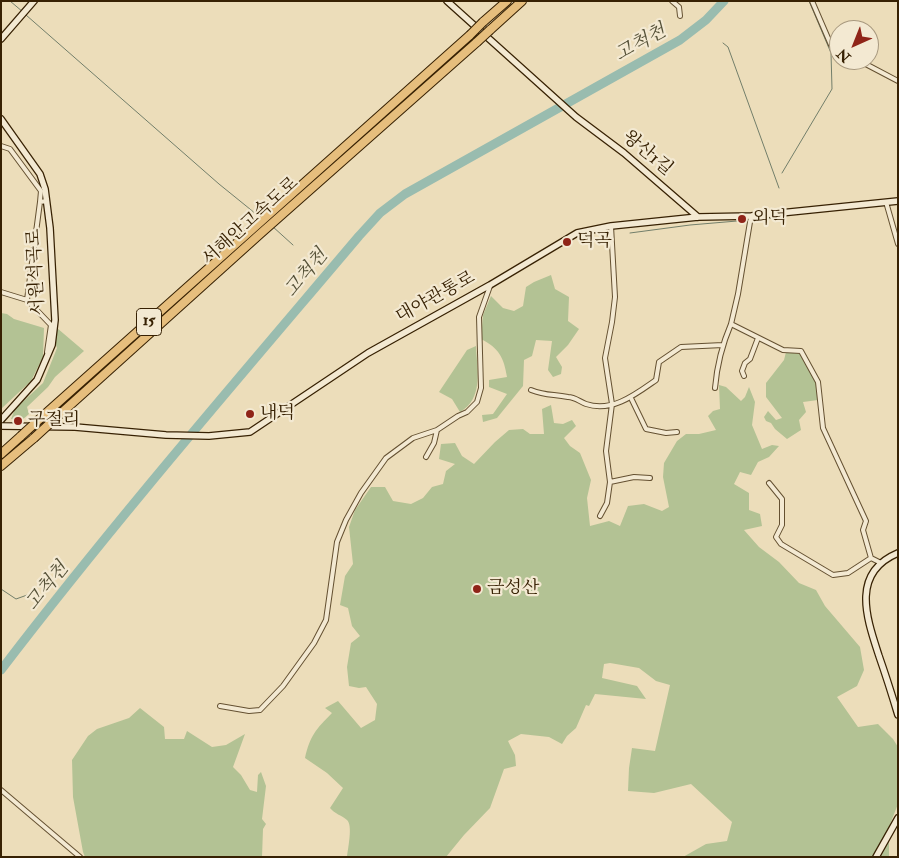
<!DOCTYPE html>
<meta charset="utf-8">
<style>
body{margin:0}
#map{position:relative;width:899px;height:858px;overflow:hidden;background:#ecddba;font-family:"IM FELL Double Pica",serif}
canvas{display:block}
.frame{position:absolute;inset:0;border:2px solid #372103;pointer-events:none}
.north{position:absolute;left:829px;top:20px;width:50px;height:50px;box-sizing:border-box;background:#f3e9d2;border:1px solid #a8997f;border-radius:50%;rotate:224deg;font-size:14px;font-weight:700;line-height:20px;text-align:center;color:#372103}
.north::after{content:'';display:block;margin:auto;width:18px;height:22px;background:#8f2418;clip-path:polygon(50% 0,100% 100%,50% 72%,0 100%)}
</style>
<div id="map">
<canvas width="899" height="858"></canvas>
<div class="frame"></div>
<div class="north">N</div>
</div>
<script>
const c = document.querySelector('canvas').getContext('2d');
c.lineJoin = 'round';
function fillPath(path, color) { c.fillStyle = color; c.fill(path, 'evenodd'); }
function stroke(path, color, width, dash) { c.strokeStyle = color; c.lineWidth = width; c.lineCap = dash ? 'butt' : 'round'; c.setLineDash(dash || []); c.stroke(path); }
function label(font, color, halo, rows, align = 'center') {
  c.font = font + ' "IM FELL Double Pica","Noto Serif KR",serif'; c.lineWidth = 4.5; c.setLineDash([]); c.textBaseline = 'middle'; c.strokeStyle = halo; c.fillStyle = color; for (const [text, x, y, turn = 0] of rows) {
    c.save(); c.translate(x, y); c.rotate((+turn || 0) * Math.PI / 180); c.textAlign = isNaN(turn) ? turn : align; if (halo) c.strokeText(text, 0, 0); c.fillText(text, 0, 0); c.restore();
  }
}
fillPath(new Path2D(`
 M551 275 555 289 569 297 568 321 579 329 568 345 556 357 562 367 561 374 553 377 548 370 552 341 536 340 532 356 524 360 523 386 497 418 483 422 482 415 493 414 507 394 489 387V380L507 377C504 358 499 348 481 339L483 315 491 296 503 308 514 311 523 306 526 287 534 282Z
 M1 313 7 314 14 319 44 328 43 357 31 381 1 409Z
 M57 328 84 351 55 377 48 387 27 407 29 414 22 420 11 419 15 409 43 383 57 348 55 342Z
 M476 346C477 370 484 398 460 412L452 399 439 392 467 350Z
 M786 352 801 354 816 381 818 400 803 402 806 412 799 420 801 430 787 439 775 429 771 423 766 421 764 417 768 411 776 420 782 418 766 397V383L784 360Z
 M719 385 726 387 741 401 745 397 749 387 755 402 752 425 762 449 772 445 779 446 769 457 758 462 751 475 740 472 734 484 749 493V510L760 514 762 526 744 530 759 547 779 562 799 583 816 590 825 606 860 647 864 670 857 686 837 697 858 727 878 724 893 739 898 747V804L889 827V857H683L706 844 727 841 732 822 691 784 654 793 628 791 629 768 632 748 655 751 670 685 656 681 639 668 610 663 604 664 602 678 637 686 646 699 595 694 589 706 586 705 576 728 567 736 562 744 549 737 521 734 508 741 515 755 516 766 504 769 490 808 464 835 446 857H347C348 848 353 825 347 820 341 815 335 814 330 808L343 788 327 773 305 758C310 736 316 729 332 713L325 708 338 701 361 728 375 720 377 704 366 687 359 688 349 686 347 667 351 643 360 636 352 626 348 608 340 605 345 576 353 564 349 527 355 510 371 487H385L393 501 411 504 423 498 432 487 443 484 446 471 455 464 439 459 441 444 455 443 462 456 474 464 495 442 509 430 523 429 530 434H544L542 409 551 405 554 423 563 424 572 420 576 426 564 438 570 446 580 453 591 480 587 498 590 526 609 521 620 526 628 506 644 504 662 511 669 507 663 477 664 463 677 441 686 434H699L716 430 708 416 713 411 720 409Z
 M140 708 164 727 165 739H184L187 731 212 747 226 745 245 734 233 767 241 775 250 790 257 792 258 775 261 772 266 786 262 819 266 824 263 829 262 857H85L83 852 73 797 72 760 88 736 97 729 129 718Z`), '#b3c294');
stroke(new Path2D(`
 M10 1 23 12
 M26 15 219 184 261 218
 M723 43 728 47 779 188
 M782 173 832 89 831 53 809 1
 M753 220 782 217
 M272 226 293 245
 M630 233 690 225 749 220
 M1 589 16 599 30 594`), '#727e6a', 1);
stroke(new Path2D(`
 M1 670C115 521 238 379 359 236L380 213 405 194 680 40 706 20 724 1`), '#99bcaf', 9);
const street = new Path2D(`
 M672 1 679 7 680 16
 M812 1 831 45 839 50
 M858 60 898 81
 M1 146 10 149 41 191 40 202
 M886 202 898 244
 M751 216 738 294 731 324 783 350 801 351 818 382 823 428 866 521 863 530 871 558 881 563
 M1 292 27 300 51 325 47 352
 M27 300 40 202 47 201
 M744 376 742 371 745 363 750 359 758 338
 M715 388C717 365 722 345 731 324
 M531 390C546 396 553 394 568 397 575 397 580 402 586 404 612 413 636 394 656 380L659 362 681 347 723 345
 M631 398 646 429 666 433 677 432
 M426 457 434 443 437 430
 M610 482 634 477 650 478
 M769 483 782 499V525L776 537 781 544 833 575 848 573 871 558
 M600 516 607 503 610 482 606 451 612 404 605 358 612 322 615 297 611 226
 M220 706 249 711 260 710 283 686 314 643 326 620 337 542 346 520 361 493 386 458 413 438 437 430 458 416 467 412 477 402 481 388 479 317 490 286
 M1 790 80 857`);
const secondary = new Path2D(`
 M447 1 576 117 624 153 698 217
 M1 39 34 1
 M1 119 40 174 45 189 50 228 55 320 52 345 37 380 1 420
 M1 426 75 427 166 435 209 436 250 432 368 353 490 285 577 233 611 226 698 217 751 216 898 201
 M898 553C850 573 867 619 879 656 886 676 892 695 898 715
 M876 857 898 818`);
const highway = new Path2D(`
 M483 22 507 1
 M490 30 522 1
 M44 415 470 35
 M58 416 260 234 477 42
 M1 454 21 436
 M1 466 34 438`);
stroke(street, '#645031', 6);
stroke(secondary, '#372103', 8);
stroke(highway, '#372103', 10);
stroke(street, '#f3e9d2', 4);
stroke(secondary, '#f3e9d2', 5.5);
stroke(highway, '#e6be7d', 8);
const highwayBridge = new Path2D(`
 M470 35 483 22
 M477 42 490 30
 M21 436 44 415
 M34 438 58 416`);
stroke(highwayBridge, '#372103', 10, []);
stroke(highwayBridge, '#e6be7d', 8);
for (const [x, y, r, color] of [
 [742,219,5,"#8f2418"],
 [567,242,5,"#8f2418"],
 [250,414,5,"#8f2418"],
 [18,421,5,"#8f2418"],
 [477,589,5,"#8f2418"]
]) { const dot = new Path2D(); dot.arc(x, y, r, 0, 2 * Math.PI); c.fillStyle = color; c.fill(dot); stroke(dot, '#f3e9d2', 2); }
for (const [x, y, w] of [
 [149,322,25]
]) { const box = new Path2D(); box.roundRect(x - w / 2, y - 13.5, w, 27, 4); c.fillStyle = '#f3e9d2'; c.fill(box); stroke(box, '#372103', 1); }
label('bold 16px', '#372103', null, [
 ["15",149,322]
]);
label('18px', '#372103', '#f3e9d2', [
 ["왕산1길",647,154,40],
 ["서해안고속도로",251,222,-42],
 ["서원석곡로",37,272,-93],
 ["대야관통로",436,298,-29]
]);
label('18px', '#372103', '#f3e9d2', [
 ["외덕",752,219],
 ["덕곡",577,242],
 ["내덕",260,414],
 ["구절리",28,421],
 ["금성산",487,589]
], 'left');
label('italic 19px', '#545037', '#f3e9d2', [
 ["고척천",641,44,-29],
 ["고척천",307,274,-50],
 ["고척천",48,587,-51]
]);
</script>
